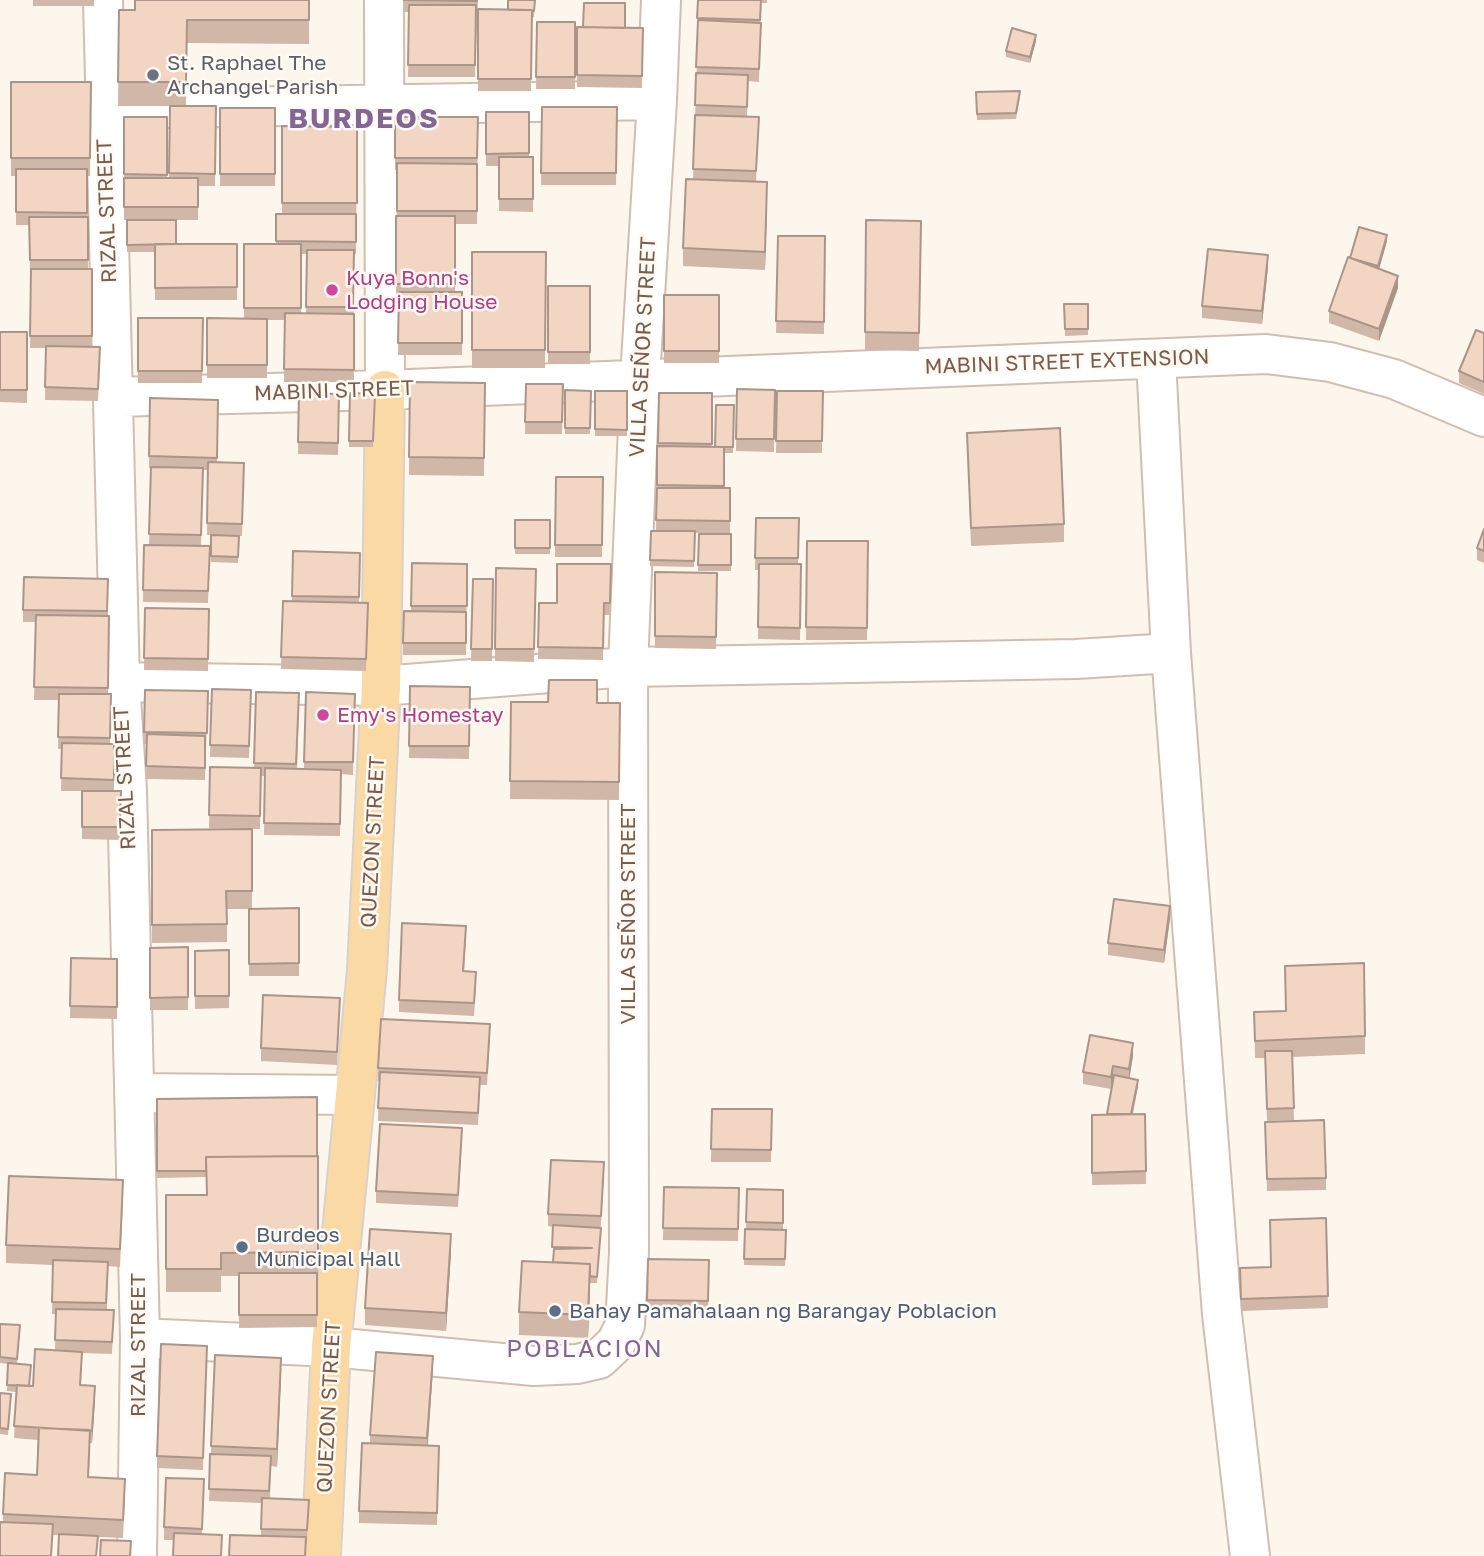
<!DOCTYPE html>
<meta charset="utf-8">
<style>
body{margin:0}
canvas{display:block;background:#fdf6ec}
</style>
<canvas width="1484" height="1556"></canvas>
<script>
const c = document.querySelector('canvas').getContext('2d');
c.lineJoin = 'round';
function stroke(path, color, width, dash) { c.strokeStyle = color; c.lineWidth = width; c.lineCap = dash ? 'butt' : 'round'; c.setLineDash(dash || []); c.stroke(path); }
function fillPath(path, color) { c.fillStyle = color; c.fill(path, 'evenodd'); }
function label(font, color, halo, rows, align = 'center') {
  c.font = font + ' "Golos Text",sans-serif'; c.lineWidth = 5; c.setLineDash([]); c.textBaseline = 'middle'; c.strokeStyle = halo; c.fillStyle = color; for (const [text, x, y, turn = 0] of rows) {
    c.save(); c.translate(x, y); c.rotate((+turn || 0) * Math.PI / 180); c.textAlign = isNaN(turn) ? turn : align; if (halo) c.strokeText(text, 0, 0); c.fillText(text, 0, 0); c.restore();
  }
}
const minor = new Path2D(`
 M103 0 120 682 127 790 140 1338 137 1556
 M384 0 385 390
 M104 109 657 100
 M1156 359 1171 653 1222 1314 1250 1556
 M113 397 385 390 1266 354 1330 362 1394 379 1484 417
 M120 682 381 686 628 667 1076 659 1171 653
 M134 1093 355 1095
 M140 1338 331 1347 534 1366 577 1364 599 1359 616 1343 625 1325 629 1252 628 667 640 378 657 100 661 0`);
const major = new Path2D(`
 M321 1556 331 1347 367 970 381 686 385 390`);
stroke(minor, '#d1beb0', 42);
stroke(major, '#dad1cd', 42);
stroke(minor, '#fff', 38);
stroke(major, '#fbd9a5', 38);
fillPath(new Path2D(`
 M33 0H94V6H33Z
 M309 0V44L187 43 186 106H118L119 10H135Z
 M404 0H478L475 77H408L409 12H404Z
 M535 0 534 17H532L531 91H478V9L508 10Z
 M698 0H767V3H761L759 82 748 81 747 117H759L756 182 767 200 765 270 683 266V248L693 180 698 30Z
 M537 22H575V89H536Z
 M577 27 643 28 642 88 577 87Z
 M1036 41 1030 63 1006 57V51Z
 M11 82H91L90 176H87L88 269H92V347L100 360 98 401 45 400 46 348H30L31 272H30L29 225H16V176H11Z
 M976 92 1020 97 1016 119 977 120Z
 M170 106H216L215 186H198V220H124V117H167V178H169Z
 M542 107H617L616 185H541Z
 M220 108H275V186H220Z
 M486 112H529V157H533V212L499 211V166H486Z
 M395 117H478L477 224H455V292H462V355H398L399 296H396L397 170H395Z
 M282 126 357 127 356 254H354V382H284L285 320H267V378H207V318L244 319V244H276V214H282ZM301 254H307L306 314H301Z
 M127 220 176 244H237V300H155V252H127Z
 M866 220 921 221 919 351 865 350Z
 M778 236H825L824 334 776 333Z
 M1387 241 1379 269 1398 288 1379 341 1329 323V311L1350 258Z
 M472 252H546L545 368H472Z
 M1268 267 1262 324 1202 318V306Z
 M548 286H590V364H548Z
 M664 295H719V363H664Z
 M1064 304H1088V335L1065 336Z
 M138 318H203L202 383H138Z
 M0 332H27V403L0 402Z
 M1484 333V394L1459 383V371Z
 M410 382 485 383 484 476 409 475Z
 M526 384H563L562 434H525Z
 M737 389 775 390 774 452 736 451Z
 M565 390 591 391 590 434H565Z
 M595 391H627V436H595Z
 M777 391H823L822 453H776Z
 M299 393 339 394 338 455 298 454Z
 M350 393 375 394 373 447H349Z
 M659 393H712V447H715L734 405 733 453H724V488H730V533H695L694 567 650 566 651 531H656L657 446H658Z
 M150 398 218 400 217 462 244 463 242 536H239L238 563 211 562V535H207L208 470H203L201 546H210L208 603 143 602 144 545H149L151 469 149 468Z
 M967 433 1064 524V542L971 546Z
 M556 477H603L602 557H555Z
 M756 518H799L798 564H801L800 640 758 639 759 570H755Z
 M515 520H550V554H515Z
 M1484 529V563L1477 560V548Z
 M699 534H731V571H698Z
 M807 541H868L867 640H806Z
 M293 551 360 553 359 603H368L366 671 281 669 283 601H292Z
 M412 563 467 564 466 655H403V643L411 611Z
 M611 564 610 615H604L603 660 538 659 539 603H557Z
 M496 568 536 569 534 662 495 661Z
 M655 572 717 573 716 649 655 648Z
 M108 579V694H111L110 744H114V791H121L120 840 82 839V791H61L62 749H58L59 700H34L36 622H23V610Z
 M473 579H493L492 661H471Z
 M145 608 209 609 208 671 144 670Z
 M410 686 470 687 469 759 409 758Z
 M212 689 251 690 249 758 210 757Z
 M145 690 208 691 205 780 146 779 147 744H144Z
 M256 692 299 705 297 769H304L306 692 355 694 353 775 341 774 340 836 264 835 265 776H261L260 829 209 828 210 767 254 768Z
 M511 702 620 703 619 800 510 799Z
 M252 829V909H227V942L152 943V830Z
 M299 908V976H249V909Z
 M1170 918 1164 963 1108 955V943Z
 M466 938 464 972 476 984 474 1016 399 1012V1000Z
 M188 947V1010H150V948Z
 M229 950V1008L195 1009V951Z
 M71 958 117 959V1019L70 1018Z
 M340 1010 337 1065 261 1061V1048Z
 M1254 1012 1365 1036V1054L1292 1057 1294 1120 1267 1121 1265 1058H1255Z
 M490 1036 487 1085H480L478 1125 378 1121 379 1081H378V1068Z
 M1133 1056 1129 1078 1138 1086 1133 1114H1145L1146 1184 1092 1185V1115L1107 1114 1113 1079 1111 1089 1083 1084V1072Z
 M157 1099 318 1252V1275H317V1327L239 1328V1276H221V1292H166V1195H206V1177L157 1178Z
 M712 1109H772L771 1162H711Z
 M1265 1122 1326 1178V1190L1267 1191Z
 M462 1140 458 1207 376 1203V1191Z
 M604 1175 597 1283H590L588 1338 519 1335V1312L553 1262V1227L548 1226V1214Z
 M664 1187 739 1188 738 1241 663 1240Z
 M747 1189 783 1190V1229H746Z
 M123 1198 120 1267 108 1266 107 1310H114L112 1354 82 1353 81 1385 95 1399 92 1443H90L89 1477 125 1497 123 1538 53 1535 3 1522V1514L37 1475 38 1440 14 1438 16 1392 7 1391 8 1364 0 1363V1324L20 1331 17 1364 30 1386H33L55 1350 56 1314H52L53 1265 6 1263V1245Z
 M1326 1218 1328 1308 1241 1311 1240 1268 1271 1267Z
 M745 1229 786 1230 785 1266 744 1265Z
 M451 1252 446 1331 365 1325V1308Z
 M648 1259 709 1260 708 1313 647 1312Z
 M207 1346 203 1470 157 1468V1456Z
 M215 1355 281 1376 277 1467 271 1466 270 1498 309 1500 307 1543 261 1536V1503L209 1501Z
 M433 1368 428 1446 439 1458 437 1525 359 1523V1511L370 1444V1435Z
 M0 1393 11 1394 8 1435 0 1434Z
 M204 1492 202 1534 222 1535V1556H173L174 1540H164V1527Z`), '#d1b7a8');
fillPath(new Path2D(`
 M1036 35V41L1030 63V57Z
 M767 182V200L765 270V252Z
 M1387 235V241L1378 273V266Z
 M1268 255V267L1262 324V311Z
 M1398 276V288L1379 341V329Z
 M1170 906V918L1164 963V950Z
 M1133 1043V1056L1129 1081V1069Z
 M1113 1066V1079L1111 1089V1077Z
 M1138 1080V1086L1130 1125V1119Z
 M451 1234V1252L446 1331V1313Z
 M590 1264V1287L588 1338V1315Z
 M433 1356V1368L427 1450V1438Z
 M281 1358V1376L277 1467V1449Z
 M95 1386V1399L92 1443V1431Z`), '#aa9588');
const building = new Path2D(`
 M135 0H309V20H187L186 82H118L119 10H135Z
 M404 0H477V1Z
 M508 0H535L534 11H532V10H508Z
 M698 0H761L760 20 697 18Z
 M584 3H625V28L583 27Z
 M409 5H476L475 65H408Z
 M478 9 532 10 531 79H478Z
 M698 20 761 23 759 69 696 67Z
 M537 22H575V77H536Z
 M577 27 643 28 642 76 577 75Z
 M1012 28 1036 35 1030 57 1006 51Z
 M696 73 748 75 747 107 695 105Z
 M11 82H91L90 158H11Z
 M1020 91 1016 113 977 114 976 92Z
 M170 106H216L215 174 169 173Z
 M542 107H617L616 173H541Z
 M220 108H275V174H220Z
 M486 112H529V153L486 154Z
 M695 115 759 117 756 171 693 169Z
 M124 117H167V175L124 174Z
 M395 117H478L477 158H395Z
 M282 126 357 127V203H282Z
 M499 157H533V199H499Z
 M397 163 477 164V211H397Z
 M16 169H87V213L16 212Z
 M124 178H198V207H124Z
 M686 179 767 182 765 252 683 248Z
 M276 214H356V242L276 241Z
 M396 216H455V284H396Z
 M29 217H88V260H30Z
 M127 220H176V244L127 245Z
 M866 220 921 221 919 333 865 332Z
 M1359 227 1387 235 1378 266 1350 258Z
 M778 236H825L824 322 776 321Z
 M155 244H237V287L155 288Z
 M244 244H301V308H244Z
 M1208 249 1268 255 1262 311 1202 306Z
 M307 250H354L353 307H306Z
 M472 252H546L545 350H472Z
 M1348 257 1398 276 1379 329 1329 311Z
 M31 269H92V336H30Z
 M548 286H590V352H548Z
 M399 292H462V343H398Z
 M664 295H719V351H664Z
 M1064 304H1088V329H1065Z
 M285 313 354 314V370L284 369Z
 M138 318H203L202 371H138Z
 M207 318 267 319V365H207Z
 M1476 330 1484 333V382L1459 371Z
 M0 332H27V390H0Z
 M46 346 100 347 98 389 45 387Z
 M410 382 485 383 484 458 409 457Z
 M526 384H563L562 422H525Z
 M737 389 775 390 774 439H736Z
 M565 390 591 391 590 428H565Z
 M595 391H627V430L595 429Z
 M777 391H823L822 441H776Z
 M299 393 339 394 338 443 298 442Z
 M350 393 375 394 373 441H349Z
 M659 393H712V444L658 443Z
 M150 398 218 400 217 458 149 456Z
 M716 405H734L733 447H715Z
 M1060 428 1064 524 971 528 967 433Z
 M657 446 724 447V486L657 485Z
 M208 462 244 463 242 524 207 523Z
 M151 467 203 468 201 535 149 534Z
 M556 477H603L602 545H555Z
 M657 488H730V521L656 520Z
 M756 518H799L798 558H755Z
 M515 520H550V548H515Z
 M1484 529V551L1477 548Z
 M651 531H695L694 561 650 560Z
 M699 534H731V565H698Z
 M211 535 239 536 238 557 211 556Z
 M807 541H868L867 628 806 627Z
 M144 545 210 546 208 591 143 590Z
 M293 551 360 553 359 597 292 596Z
 M412 563 467 564V606H411Z
 M557 564H611L610 603H604L603 648 538 647 539 603H557Z
 M759 564H801L800 628 758 627Z
 M496 568 536 569 534 649H495Z
 M655 572 717 573 716 637 655 636Z
 M24 577 108 579 107 611 23 610Z
 M473 579H493L492 649H471Z
 M283 601 368 603 366 659 281 657Z
 M145 608 209 609 208 659 144 658Z
 M404 611 466 612V643H403Z
 M36 615 109 616 108 688 34 687Z
 M549 680H597V703H620L619 782 510 781 511 702H548Z
 M410 686 470 687 469 746H409Z
 M212 689 251 690 249 746 210 745Z
 M145 690 208 691 207 733 144 732Z
 M256 692 299 693 296 764 254 763Z
 M306 692 355 694 353 762H304Z
 M59 694H111L110 738 58 737Z
 M147 734 205 736V768L146 766Z
 M62 743 114 744V780L61 778Z
 M210 767 261 768 260 816 209 815Z
 M265 768 341 770 340 824 264 823Z
 M82 791H121L120 827H82Z
 M252 829V891H226L227 924 152 925V830Z
 M1114 899 1170 906 1164 950 1108 943Z
 M299 908V963L249 964V909Z
 M402 923 466 926 463 971 476 972 474 1003 399 1000Z
 M188 947V997L150 998V948Z
 M229 950V996H195V951Z
 M71 958 117 959V1007L70 1006Z
 M1364 963 1365 1036 1255 1041 1254 1012 1286 1011 1285 966Z
 M263 995 340 998 337 1052 261 1048Z
 M381 1019 490 1024 487 1073 378 1068Z
 M1090 1035 1133 1043 1129 1069 1113 1066 1111 1077 1083 1072Z
 M1265 1051H1292L1294 1108 1267 1109Z
 M380 1072 480 1077 478 1113 378 1108Z
 M1114 1075 1138 1080 1131 1114H1107Z
 M317 1097V1156L206 1157V1171H157V1099Z
 M712 1109H772L771 1150 711 1149Z
 M1145 1114 1146 1171 1092 1173V1115Z
 M1324 1120 1326 1178 1267 1179 1265 1122Z
 M380 1124 462 1128 458 1195 376 1191Z
 M318 1156V1252L221 1253V1269H166V1195H207L206 1157Z
 M551 1160 604 1162 601 1216 548 1214Z
 M9 1176 123 1180 120 1249 6 1245Z
 M664 1187 739 1188 738 1229 663 1228Z
 M747 1189 783 1190V1223L746 1222Z
 M1326 1218 1328 1296 1241 1299 1240 1268 1271 1267 1270 1220Z
 M553 1225 601 1228 597 1277 590 1276V1264L553 1262 554 1249 592 1248 552 1247Z
 M370 1229 451 1234 446 1313 365 1308Z
 M745 1229 786 1230 785 1259H744Z
 M648 1259 709 1260 708 1301 647 1300Z
 M53 1260 108 1262 106 1303 52 1302Z
 M522 1261 590 1264 588 1315 519 1312Z
 M239 1273H317V1315H239Z
 M56 1309 114 1310 112 1342 55 1340Z
 M0 1324 20 1325 17 1359 0 1357Z
 M161 1344 207 1346 203 1458 157 1456Z
 M35 1349 82 1352 80 1385 95 1386 92 1431 14 1426 17 1385 33 1386Z
 M376 1352 433 1356 427 1438 370 1435Z
 M215 1355 281 1358 277 1449 211 1446Z
 M8 1363 31 1365 29 1386 7 1385Z
 M0 1393 11 1394 8 1429 0 1428Z
 M39 1428 90 1430 88 1477 125 1479 123 1520 3 1514 5 1473 37 1475Z
 M362 1443 439 1446 437 1513 359 1511Z
 M210 1454 271 1456 269 1491 209 1489Z
 M166 1478 204 1479 202 1529 164 1527Z
 M262 1498 309 1500 307 1530 261 1529Z
 M0 1522 53 1524 51 1556H0Z
 M174 1533 222 1535 221 1556H173Z
 M59 1534 98 1536 96 1556H58Z
 M230 1535 306 1537 305 1556H229Z
 M101 1540 131 1541 130 1556H100Z`);
fillPath(building, '#f3d5c3');
stroke(building, '#aa9588', 2);
for (const [x, y, r, color] of [
 [153,75,7,"#6b7280"],
 [332,290,7,"#d1479c"],
 [323,715,7,"#d1479c"],
 [242,1247,7,"#5c6f8a"],
 [555,1311,7,"#5c6f8a"]
]) { const dot = new Path2D(); dot.arc(x, y, r, 0, 2 * Math.PI); c.fillStyle = color; c.fill(dot); stroke(dot, '#fffaf3', 2.5); }
label('21px', '#5b616d', '#fffaf3', [
 ["St. Raphael The",167,63],
 ["Archangel Parish",167,87]
], 'left');
label('21px', '#7a5c4d', '#fffaf3', [
 ["RIZAL STREET",107,211,-92],
 ["VILLA SEÑOR STREET",643,347,-87],
 ["MABINI STREET EXTENSION",1067,362,-2],
 ["MABINI STREET",334,391,-2],
 ["RIZAL STREET",125,778,-93],
 ["QUEZON STREET",373,842,-87],
 ["VILLA SEÑOR STREET",628,914,-90],
 ["RIZAL STREET",138,1345,-90],
 ["QUEZON STREET",329,1407,-87]
]);
label('21px', '#b23c85', '#fffaf3', [
 ["Kuya Bonn's",346,278],
 ["Lodging House",346,302],
 ["Emy's Homestay",337,715]
], 'left');
label('21px', '#4e5e75', '#fffaf3', [
 ["Burdeos",256,1235],
 ["Municipal Hall",256,1259],
 ["Bahay Pamahalaan ng Barangay Poblacion",569,1311]
], 'left');
c.letterSpacing = '2px';
label('24px', '#846695', '#fffaf3', [
 ["POBLACION",585,1349]
]);
c.letterSpacing = '0px';
c.letterSpacing = '2px';
label('bold 28px', '#846695', '#fffaf3', [
 ["BURDEOS",364,119]
]);
c.letterSpacing = '0px';
</script>
